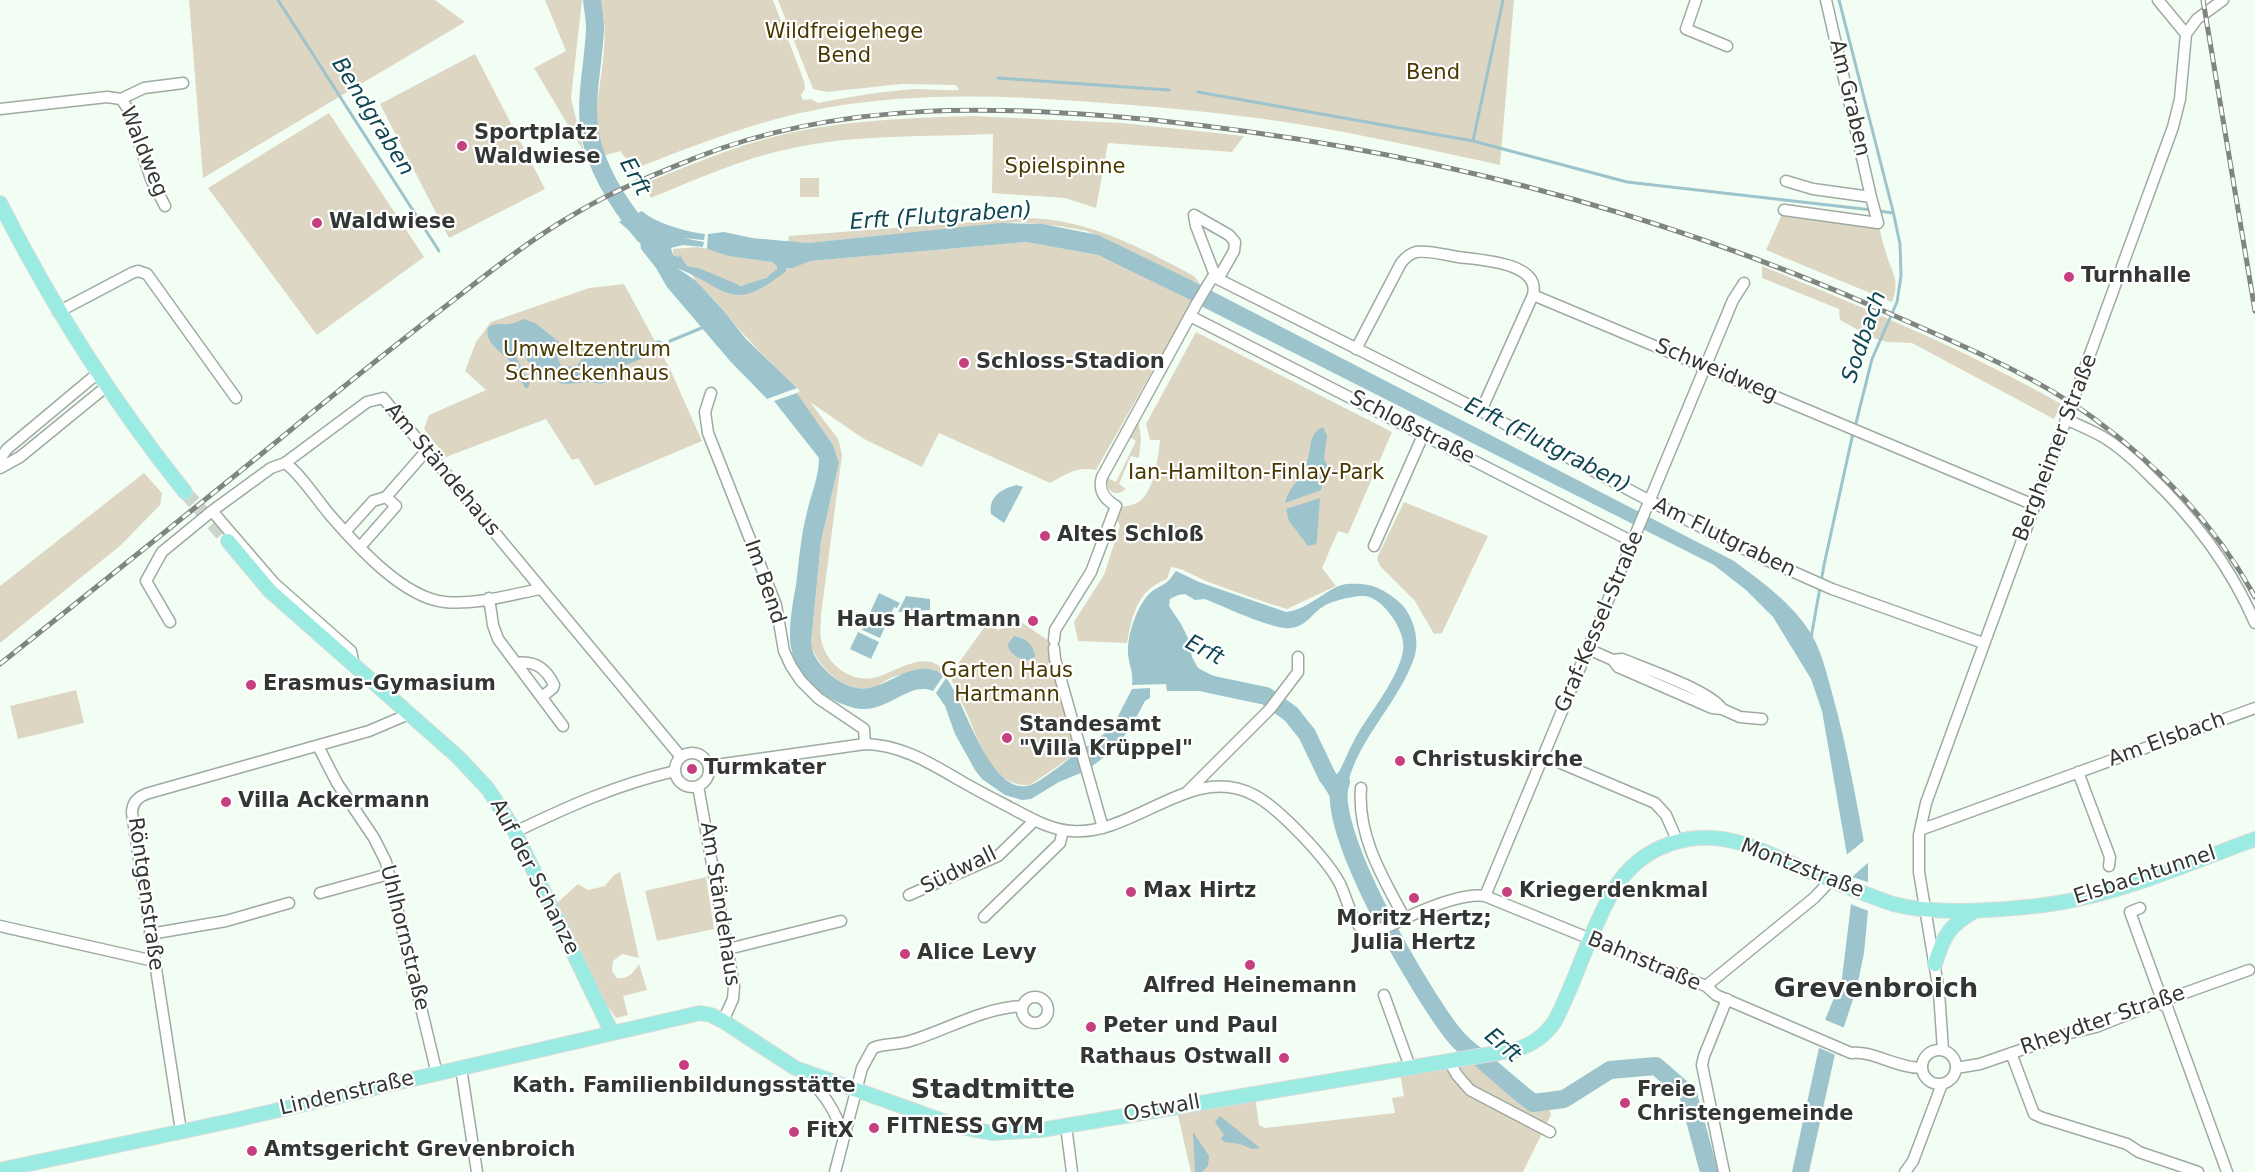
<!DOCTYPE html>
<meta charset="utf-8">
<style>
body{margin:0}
canvas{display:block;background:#f2fef4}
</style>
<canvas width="2255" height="1172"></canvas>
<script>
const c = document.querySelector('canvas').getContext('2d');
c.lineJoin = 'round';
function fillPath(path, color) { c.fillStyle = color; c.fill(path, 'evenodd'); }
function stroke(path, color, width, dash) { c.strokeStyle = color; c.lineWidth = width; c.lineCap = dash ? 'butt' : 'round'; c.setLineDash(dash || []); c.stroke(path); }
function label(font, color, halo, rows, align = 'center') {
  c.font = font + ' "DejaVu Sans",sans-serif'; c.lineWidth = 4.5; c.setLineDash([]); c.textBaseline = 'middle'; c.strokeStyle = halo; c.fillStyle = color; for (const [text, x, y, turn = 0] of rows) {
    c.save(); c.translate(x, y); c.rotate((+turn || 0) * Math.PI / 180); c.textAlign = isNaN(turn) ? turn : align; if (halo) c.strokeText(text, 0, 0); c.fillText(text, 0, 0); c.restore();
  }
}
fillPath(new Path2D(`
 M189 0H435L465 22 203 178Z
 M545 0H582L571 98 584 152 534 68 566 51Z
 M600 0H773L804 81 805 89 801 95 803 100 811 99 818 103C849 97 883 91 916 89 931 89 945 91 959 90L956 85 901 84 827 92 813 89 778 0H1514L1500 165C1431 150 1361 134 1291 123 1220 112 1149 106 1078 101 994 95 909 93 825 108 759 120 697 144 635 169L620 151 603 156C601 146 596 135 596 125 597 82 612 42 600 0Z
 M475 54 545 189 449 238 380 104Z
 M329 113 424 257 317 335 208 188Z
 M972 116 1122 123 1244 136 1232 152 1108 143 1096 208 1065 198 992 193 993 134C927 137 858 134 793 148 743 158 697 179 651 198L643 184C688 166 734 146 781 135 844 120 908 118 972 116Z
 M800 178H819V197H800Z
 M1784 210 1878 223C1881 234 1883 245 1887 256 1893 275 1900 281 1892 302L1766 250Z
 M1026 218C1089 219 1139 247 1194 276L1201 285 1087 231 1059 226 1018 222 808 243 788 242 789 236Z
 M1026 242 1098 255 1192 301 1096 470C1076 466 1067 474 1050 483L939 433 922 467 864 439 810 402 838 439 842 455 821 615C821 625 819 634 822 643 828 666 853 684 877 677 896 671 930 647 945 673L944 675 939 672C925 673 910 673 896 676 888 678 880 685 871 688 847 695 817 666 811 645L821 541 839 463 833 445 797 393 800 391C773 365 746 339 723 310 713 297 700 289 692 275L743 295 786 268H793L809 261Z
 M697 247 709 249 728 256 772 262 778 266V269C767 278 750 288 736 285L699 268 687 266 680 255 678 257 673 255V249Z
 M1762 266C1864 308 1965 349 2061 404L2054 419 1912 343 1887 342 1873 338 1840 320 1839 309 1762 278Z
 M624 284 670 369 702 441 595 486 578 458 572 460 546 419 446 457 424 429 429 415 486 390 465 371 476 342 491 322 589 288Z
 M1196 332 1392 432 1348 534 1338 531 1322 568 1336 586 1287 609C1260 601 1233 591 1206 581 1194 576 1183 568 1171 567L1167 579C1137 591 1133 613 1127 643L1078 641 1074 622 1104 575 1120 526 1116 518 1122 507C1127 506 1132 505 1137 503 1154 494 1158 458 1160 440H1150L1146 424Z
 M1136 422 1139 424 1141 439 1139 458 1131 456 1119 484 1126 489C1119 494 1113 495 1108 488L1107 478 1116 482 1136 441 1128 436Z
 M144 473 162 493 160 505 121 545 0 643V586Z
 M1404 502 1488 536 1442 633 1434 634 1415 601 1380 566 1377 558Z
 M1015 618 1049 641 1061 702 1077 753 1030 785C994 788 980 746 969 718 963 704 955 690 950 675L986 625 990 624 998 630 1009 626Z
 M76 690 84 723 18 739 10 706Z
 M620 872 639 958 622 954 613 961 612 971 617 978C629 979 632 974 639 964L647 990 623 996 628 1015 616 1018 603 999 555 905 578 884 588 890 605 886 614 875Z
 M706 877 714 929 657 941 645 891Z
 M1479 1059 1532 1103 1547 1101 1551 1115 1523 1172H1191L1177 1111 1255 1097 1259 1125 1265 1128 1395 1113 1392 1098 1404 1096 1400 1073Z`), '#ddd6c3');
fillPath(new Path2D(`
 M642 211C655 223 687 232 705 234L704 240 683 238 704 242 703 247 683 245 671 248 673 255 678 257 680 255 687 266 699 268 741 286 766 278 777 269V266L772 262 728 256 707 249 708 234 724 232 752 238 808 243 1001 223 1043 224 1098 235 1201 285 1192 301 1098 255 1026 242 810 261 793 268H786V271C731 315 729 289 677 268L695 280 723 310 746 339 797 388 767 399 730 361 667 287 656 268 641 249 640 240 619 222Z
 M1210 290 1734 561C1762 582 1795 605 1813 637 1822 654 1827 674 1832 693 1848 749 1857 806 1868 863V911L1864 953 1857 987 1835 1054 1809 1172H1792L1825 1020 1842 978 1851 904 1847 855 1822 711 1811 679 1773 617 1746 590 1714 565 1201 306Z
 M523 319 535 323 559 342 560 347 557 356 562 368 577 365 594 343C606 342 615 345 625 352L659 340 663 343 662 346 651 355 623 366 611 379 601 384 590 382 565 384 560 383 558 379 538 377 524 355 520 353 516 357 530 383 528 388H525C521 381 518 373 514 366 505 353 483 344 488 327 497 322 500 325 509 324 514 324 519 321 523 319Z
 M797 393 833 445 839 463 821 541 812 634C811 640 811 646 813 652 820 670 848 693 869 688 894 683 916 657 944 675L933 691C907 680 885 718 851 707 819 698 789 669 790 635 790 618 793 601 796 585 799 560 801 535 807 512 811 494 819 477 819 458L774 401Z
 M1323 427 1327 436 1324 459C1332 472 1325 476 1321 490L1285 503C1288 487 1301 480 1306 465 1312 452 1307 433 1323 427Z
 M1017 485 1023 487 1004 523 991 514C988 497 1002 488 1017 485Z
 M1320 498 1317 539 1316 544 1308 546 1289 521 1286 509Z
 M1176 571 1199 582 1286 612C1309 610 1330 585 1347 584 1371 583 1380 587 1398 601 1412 612 1420 638 1415 655 1399 707 1346 748 1346 803L1336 807 1326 790C1341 774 1346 754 1357 735 1371 711 1398 679 1403 651 1407 632 1383 597 1364 596 1356 595 1331 601 1324 606 1312 613 1307 626 1291 628 1275 631 1223 606 1205 599L1195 600 1185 594 1178 595 1170 599 1169 606 1181 624 1188 638 1192 657 1198 668 1219 679V685L1214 691H1167L1166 684 1132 685C1134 670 1127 662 1128 648 1129 630 1138 604 1151 592 1156 588 1162 586 1167 582 1171 579 1173 574 1176 571Z
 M879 593 900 603 897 608 894 607 880 638 862 630Z
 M906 596 930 599V610L898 612Z
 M858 632 879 642 871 659 850 649Z
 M1014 636C1025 638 1034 644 1035 657L1026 661C1018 658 1008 653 1008 644Z
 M946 678C965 700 990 799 1031 785 1043 780 1065 762 1077 753L1083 772 1059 782 1031 799 1022 800 1005 795 982 779 975 770 955 734 945 706 936 693Z
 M1150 688V698L1145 701C1129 732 1120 746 1091 767L1085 748 1112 728 1132 689Z
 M1220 1116 1260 1148 1252 1149 1240 1144 1224 1142 1221 1138 1224 1135 1215 1122Z
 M1193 1132 1209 1156 1208 1166 1202 1172H1195Z`), '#9dc3cd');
fillPath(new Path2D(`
 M1866 839 1870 861 1852 877 1871 883V912L1848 903 1844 857Z
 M1823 1019 1845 1028 1838 1056 1817 1047Z`), '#f2fef4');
stroke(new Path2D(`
 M278 0 439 251
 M1839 0 1893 211 1900 244 1901 276 1897 302 1872 359 1855 427
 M998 78 1169 90
 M1198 92 1473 141 1627 182 1872 210
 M1473 141 1503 0
 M1879 211 1893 213
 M670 341 704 327
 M1811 638 1824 565 1853 433`), '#9dc3cd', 3);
stroke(new Path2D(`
 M592 0C593 9 595 19 595 28 594 63 584 99 590 134 597 171 620 206 644 235
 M1195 678 1204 683 1266 696 1291 714 1307 734 1327 776 1338 791
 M1341 782C1322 826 1423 997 1454 1035 1462 1045 1471 1052 1481 1059 1498 1074 1515 1089 1533 1103L1564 1099 1610 1070 1656 1066 1688 1094 1709 1172`), '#9dc3cd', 18);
stroke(new Path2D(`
 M185 492 228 541`), '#ccd6cd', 14, [14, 7]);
const minor = new Path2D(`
 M1696 0 1686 29 1727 46
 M2158 0 2186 34
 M121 99 144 88 183 83
 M0 109 107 97 121 99 128 109 151 179 165 206
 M1786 181 1813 189 1871 197 1826 0
 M1784 210 1878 223 1871 197
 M1216 278 1196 226 1194 215 1229 235 1235 242 1234 251 1218 279
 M58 312 132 273 138 271 147 274 236 398
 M1190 316 1633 542
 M1356 349 1401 263C1405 258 1409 254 1416 252 1429 250 1445 255 1458 257 1479 260 1541 262 1533 295L2034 505
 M711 393 705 412 708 433 776 605 784 651 791 666 801 681 818 698 864 729 865 744
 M1481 411 1533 295
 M2066 419C2078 425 2091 430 2103 437 2120 447 2135 461 2149 475 2194 518 2230 565 2255 623
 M0 459 7 449 98 373
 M285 463C299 472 318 501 330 515 356 545 403 598 445 602 476 605 510 595 540 589
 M0 468 20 457 107 386
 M212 511 274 583 351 651 354 665
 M345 532 373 501 386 497
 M1374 546 1424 433
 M360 547 396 506 386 497 427 450
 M489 598 493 625 498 639 563 726
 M170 622 146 581 162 552 212 511 271 468 285 463 367 402 383 398 681 757
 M1054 640 1055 630 1091 572 1116 506C1104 499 1098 490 1102 477L1197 303 1212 278H1216L1481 411 1650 501 1762 558 1832 589 1983 643
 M1054 648 1055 659 1103 828
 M1588 649 1613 660 1622 659C1644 668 1711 691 1722 709L1712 708 1618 667 1613 660
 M516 663C535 660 546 668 554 685L553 688 542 697
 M1722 709 1740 717 1762 719
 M318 746 337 783 374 838 386 862 437 1074
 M675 770a17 17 0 1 1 34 0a17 17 0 1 1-34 0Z
 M1544 756 1655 803 1666 815 1677 840
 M709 766 865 744C902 745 930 763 961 781 978 791 996 800 1013 809 1032 819 1051 830 1072 831 1134 836 1192 762 1254 795 1279 808 1325 857 1339 882 1347 897 1350 919 1363 930 1379 933 1398 922 1412 915 1430 907 1465 893 1485 896L1706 986 1716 995 1851 1053C1872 1050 1896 1068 1922 1068
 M2078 772 2110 857 2109 866
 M698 786 734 986 733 999 723 1021
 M1361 788C1357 836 1383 878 1405 919
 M1187 792 1270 709 1298 672V657
 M1920 830 2255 708
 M515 832C569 806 616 785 675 771
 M320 893 389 874
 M909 895 998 856 1034 821
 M1485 896 1733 300 1744 283
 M2140 908 2130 912 2161 997V1004L2167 1007 2227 1172
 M984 917 1060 843 1063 830
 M0 926 154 961
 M150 934 226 921 289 903
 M728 949 841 921
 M1706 986 1814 898 1831 880
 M1384 995 1410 1067
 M1022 1010a13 13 0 1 1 26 0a13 13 0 1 1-26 0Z
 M1922 1067a17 17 0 1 1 34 0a17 17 0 1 1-34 0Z
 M1943 1050 1939 992 1919 872V835L1926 803 2173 127 2180 99 2186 34 2197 19 2223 0
 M2011 1053 2034 1114 2043 1118 2127 1144 2139 1152 2198 1172
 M1449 1061 1457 1075 1470 1090 1550 1132
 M461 1068 477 1172
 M1956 1068 1980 1064 2070 1033 2096 1027 2156 1003 2161 1004 2168 999 2249 970
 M803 1072C821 1091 837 1110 843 1137
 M1066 1126 1072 1172
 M181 1131 132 813C132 802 139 796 149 793L369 731 409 714
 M835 1172 862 1068 873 1048C884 1043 898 1045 910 1041 949 1029 982 1008 1023 1006
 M1724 1172 1702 1065 1704 1056 1727 999
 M1905 1172 1913 1161 1942 1084`);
const major = new Path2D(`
 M0 203C52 306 113 402 185 492
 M228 541 270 591 458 757 488 789 512 826 612 1033
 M1935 964C1943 937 1949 925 1975 911
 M0 1170 231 1121 700 1013 711 1015 723 1021 795 1068 960 1127 992 1133 1041 1130 1515 1050C1532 1045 1545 1036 1555 1021 1577 979 1589 932 1613 891 1641 844 1693 828 1744 844 1762 850 1781 859 1799 867 1830 880 1861 893 1893 904 1924 912 1956 912 1988 910 2018 908 2048 906 2078 899 2139 886 2197 860 2255 839`);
stroke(minor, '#9faaa1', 13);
stroke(major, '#dadbda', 16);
stroke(minor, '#fff', 10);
stroke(major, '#9aece3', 14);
const rail = new Path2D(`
 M2203 0 2255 311
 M0 664C94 589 188 514 281 438 334 394 388 351 442 309 486 275 530 239 578 212 615 190 656 174 695 158 841 100 1000 105 1153 120 1410 147 1649 207 1886 312 1956 343 2029 372 2092 417 2159 466 2215 524 2255 597`);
stroke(rail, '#7f8680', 5);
stroke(rail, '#fff', 3, [9]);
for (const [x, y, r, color] of [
 [462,146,6,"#c6407f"],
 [317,223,6,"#c6407f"],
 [2069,277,6,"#c6407f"],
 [964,363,6,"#c6407f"],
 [1045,536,6,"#c6407f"],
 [1033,621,6,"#c6407f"],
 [251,685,6,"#c6407f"],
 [1007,738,6,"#c6407f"],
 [1400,761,6,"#c6407f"],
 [692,769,6,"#c6407f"],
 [226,802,6,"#c6407f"],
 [1131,892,6,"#c6407f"],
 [1507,892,6,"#c6407f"],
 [1414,898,6,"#c6407f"],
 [905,954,6,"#c6407f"],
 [1250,965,6,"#c6407f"],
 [1091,1027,6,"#c6407f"],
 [1284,1058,6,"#c6407f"],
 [684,1065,6,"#c6407f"],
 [1625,1103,6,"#c6407f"],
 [874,1128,6,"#c6407f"],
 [794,1132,6,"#c6407f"],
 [252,1151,6,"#c6407f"]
]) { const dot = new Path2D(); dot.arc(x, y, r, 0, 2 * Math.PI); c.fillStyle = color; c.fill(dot); stroke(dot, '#fff', 2); }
label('21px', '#493800', '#fff', [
 ["Wildfreigehege",844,33],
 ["Bend",844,57],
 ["Bend",1433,74],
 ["Spielspinne",1065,168],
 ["Umweltzentrum",587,351],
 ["Schneckenhaus",587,375],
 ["Ian-Hamilton-Finlay-Park",1256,474],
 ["Garten Haus",1007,672],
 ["Hartmann",1007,696]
]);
label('21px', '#323733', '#fff', [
 ["Am Graben",1849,98,77],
 ["Waldweg",143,152,68],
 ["Schweidweg",1716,371,23],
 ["Schloßstraße",1412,428,27],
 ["Bergheimer Straße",2056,448,-69],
 ["Am Ständehaus",442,470,50],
 ["Am Flutgraben",1724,538,26],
 ["Im Bend",764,582,71],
 ["Graf-Kessel-Straße",1600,622,-67],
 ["Am Elsbach",2167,740,-20],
 ["Montzstraße",1802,869,21],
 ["Südwall",959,871,-26],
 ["Elsbachtunnel",2145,876,-18],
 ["Auf der Schanze",534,877,63],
 ["Röntgenstraße",145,894,82],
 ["Am Ständehaus",719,904,81],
 ["Uhlhornstraße",404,938,76],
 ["Bahnstraße",1644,962,23],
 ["Rheydter Straße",2103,1021,-19],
 ["Lindenstraße",347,1094,-13],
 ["Ostwall",1162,1109,-10]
]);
label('bold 21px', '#323733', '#fff', [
 ["Sportplatz",474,134],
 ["Waldwiese",474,158],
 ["Waldwiese",329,223],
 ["Turnhalle",2081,277],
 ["Schloss-Stadion",976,363],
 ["Altes Schloß",1057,536],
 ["Haus Hartmann",1021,621,"right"],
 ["Erasmus-Gymasium",263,685],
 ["Standesamt",1019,726],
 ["\"Villa Krüppel\"",1019,750],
 ["Christuskirche",1412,761],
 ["Turmkater",704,769],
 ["Villa Ackermann",238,802],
 ["Max Hirtz",1143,892],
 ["Kriegerdenkmal",1519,892],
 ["Moritz Hertz;",1414,920,"center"],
 ["Julia Hertz",1414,944,"center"],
 ["Alice Levy",917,954],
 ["Alfred Heinemann",1250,987,"center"],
 ["Peter und Paul",1103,1027],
 ["Rathaus Ostwall",1272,1058,"right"],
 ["Kath. Familienbildungsstätte",684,1087,"center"],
 ["Freie",1637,1091],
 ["Christengemeinde",1637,1115],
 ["FITNESS GYM",886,1128],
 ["FitX",806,1132],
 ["Amtsgericht Grevenbroich",264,1151]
], 'left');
label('italic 22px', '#0f4753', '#fff', [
 ["Bendgraben",372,117,58],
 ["Erft",634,177,61],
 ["Erft (Flutgraben)",941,217,-4],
 ["Sodbach",1865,337,-71],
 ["Erft (Flutgraben)",1547,446,27],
 ["Erft",1204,651,28],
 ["Erft",1502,1046,41]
]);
label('bold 27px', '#323733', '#fff', [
 ["Grevenbroich",1876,990],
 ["Stadtmitte",993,1091]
]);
</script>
